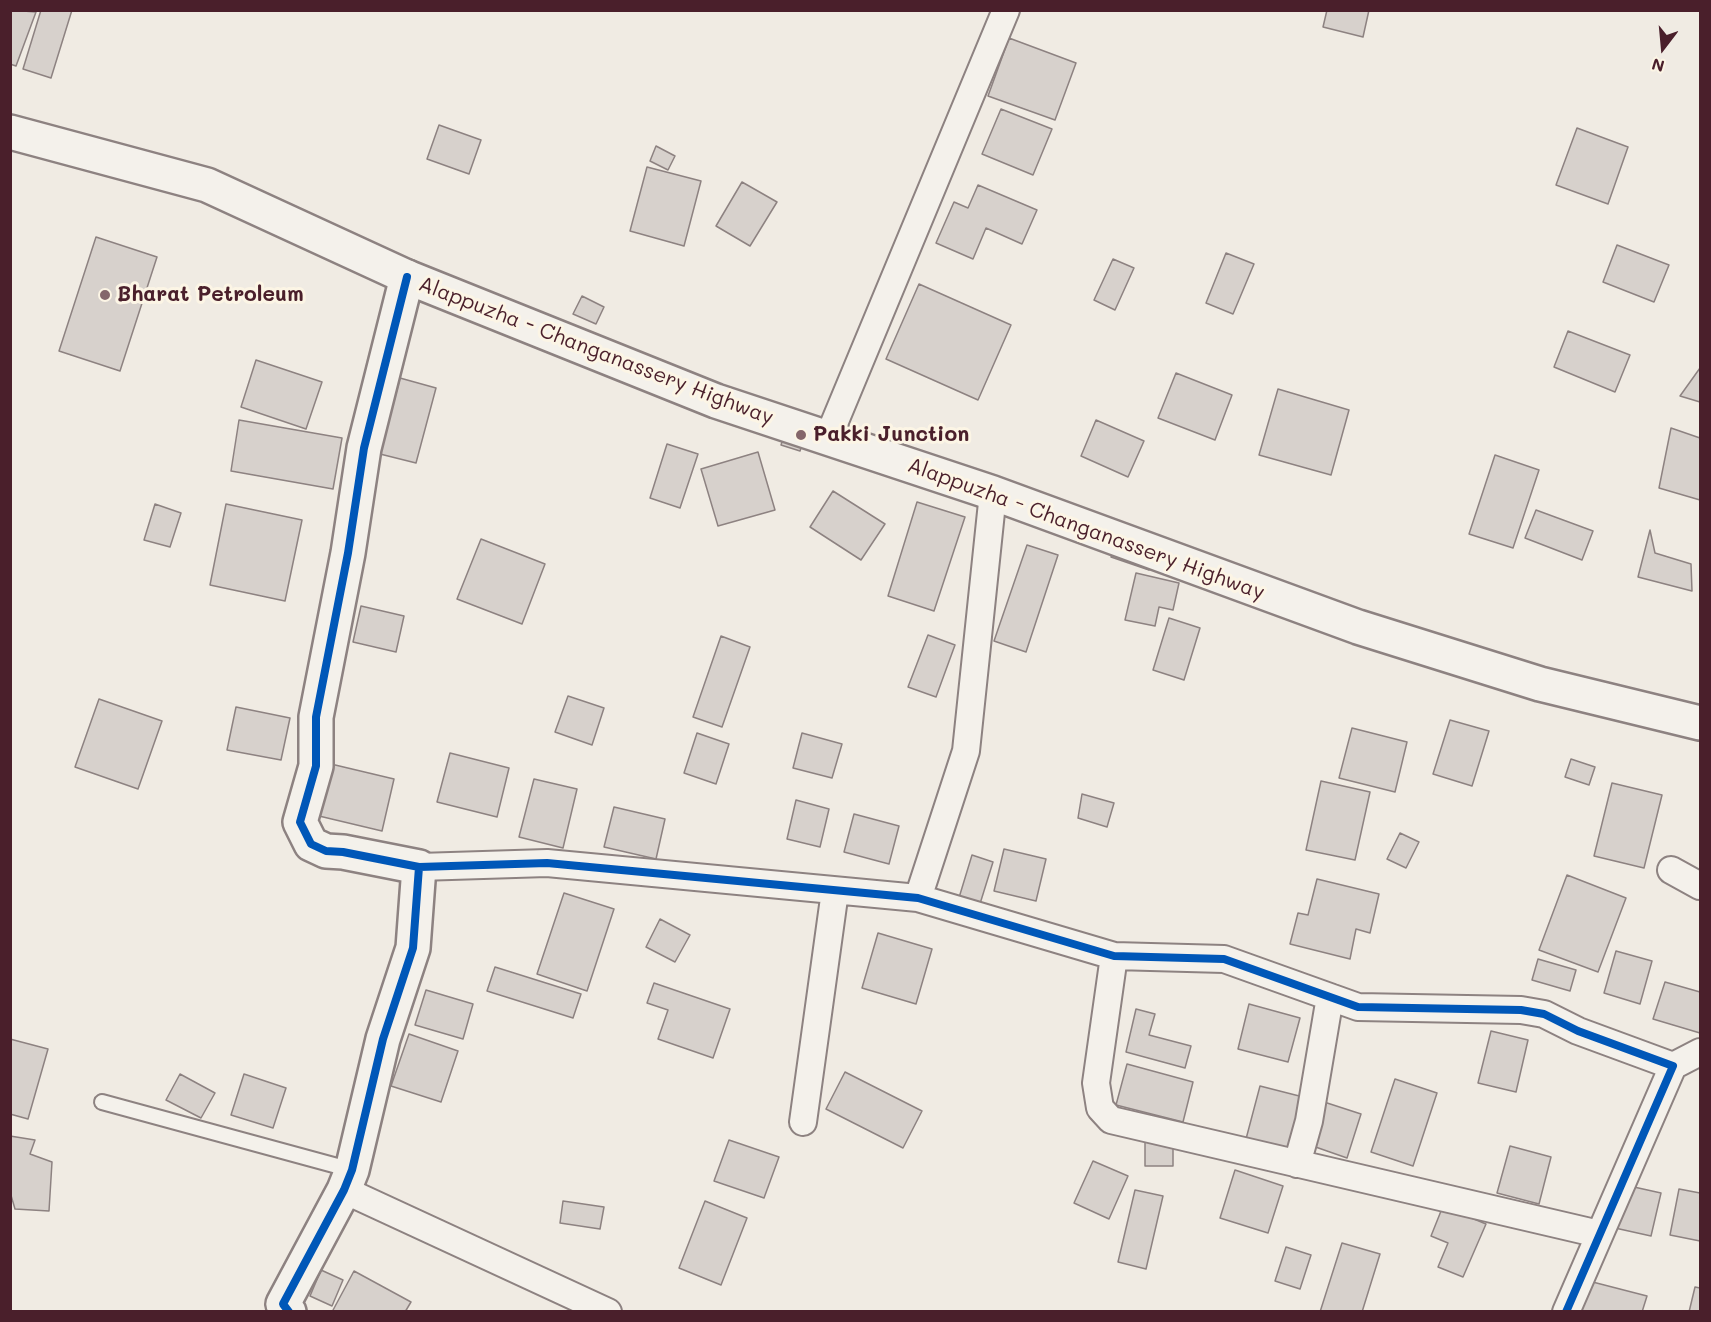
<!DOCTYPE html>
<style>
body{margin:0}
#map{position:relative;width:1711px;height:1322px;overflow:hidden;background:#f0ebe3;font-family:Mali,sans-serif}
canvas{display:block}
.frame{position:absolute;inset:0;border:12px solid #4a1f2b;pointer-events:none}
.north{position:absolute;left:1633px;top:18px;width:60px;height:60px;-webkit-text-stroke:4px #fcf5e5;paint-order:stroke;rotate:196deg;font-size:16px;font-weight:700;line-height:24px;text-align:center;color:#4a1f2b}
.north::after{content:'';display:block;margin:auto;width:21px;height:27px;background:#4a1f2b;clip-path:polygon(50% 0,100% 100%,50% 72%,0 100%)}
</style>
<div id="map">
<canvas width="1711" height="1322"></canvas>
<div class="frame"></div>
<div class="north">N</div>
</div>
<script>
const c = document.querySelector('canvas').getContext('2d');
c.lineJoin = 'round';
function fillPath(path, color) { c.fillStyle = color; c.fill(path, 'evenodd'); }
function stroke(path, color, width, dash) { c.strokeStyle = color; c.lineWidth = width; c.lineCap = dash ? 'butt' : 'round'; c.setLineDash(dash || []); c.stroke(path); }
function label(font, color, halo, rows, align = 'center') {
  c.font = font + ' Mali,sans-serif'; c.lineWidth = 6; c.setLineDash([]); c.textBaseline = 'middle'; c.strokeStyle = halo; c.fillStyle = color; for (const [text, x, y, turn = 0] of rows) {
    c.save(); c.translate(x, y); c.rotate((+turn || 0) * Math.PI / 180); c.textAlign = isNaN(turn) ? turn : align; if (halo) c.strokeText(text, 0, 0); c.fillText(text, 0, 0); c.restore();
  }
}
const building = new Path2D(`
 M10 10 36 12 16 66 10 64Z
 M41 10H72L51 78 23 69Z
 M1327 10H1369L1363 37 1323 27Z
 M1009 38 1076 63 1055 120 988 96Z
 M1001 109 1052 129 1033 175 982 154Z
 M439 125 481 140 469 174 427 159Z
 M1577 128 1628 147 1608 204 1556 185Z
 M656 146 675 156 668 170 650 161Z
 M647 167 701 181 684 246 630 231Z
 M742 182 777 202 750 246 716 226Z
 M978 185 1037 210 1022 244 986 228 973 259 936 243 954 202 968 208Z
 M96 237 157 257 120 371 59 351Z
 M1617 245 1669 265 1654 302 1603 282Z
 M1226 253 1254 264 1233 314 1206 303Z
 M1113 259 1134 268 1115 310 1094 300Z
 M919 284 1011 325 978 400 886 359Z
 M582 296 604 307 596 324 573 314Z
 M1568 331 1630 355 1615 392 1554 367Z
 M256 360 322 382 306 429 241 407Z
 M1700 368V402L1680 396Z
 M1176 373 1232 395 1215 440 1158 418Z
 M400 378 436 388 416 463 380 454Z
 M1278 389 1349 410 1331 475 1259 455Z
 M239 420 342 438 333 489 231 471Z
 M1096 420 1144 441 1128 477 1081 456Z
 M1671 428 1700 438V500L1659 488Z
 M785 433 804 439 800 451 781 445Z
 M667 444 698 454 680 508 650 498Z
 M758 452 775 510 718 526 701 469Z
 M1495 455 1539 470 1513 548 1469 534Z
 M833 491 885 524 861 560 810 527Z
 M917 502 965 517 934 611 888 596Z
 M155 504 181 513 170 547 144 540Z
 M226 504 302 520 285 601 210 585Z
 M1536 510 1593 531 1582 560 1525 538Z
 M1650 530 1655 553 1691 564 1692 591 1638 577Z
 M481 539 545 564 522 624 457 599Z
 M1116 544 1153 557 1149 570 1111 557Z
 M1027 545 1058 555 1026 652 994 641Z
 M1136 573 1179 583 1173 610 1159 607 1155 626 1125 620Z
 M361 606 404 616 396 652 353 642Z
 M1169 618 1200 628 1184 680 1153 670Z
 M928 635 955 645 936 697 908 687Z
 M721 636 750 647 722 727 693 717Z
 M568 696 604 708 592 745 555 732Z
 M99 699 162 721 138 789 75 767Z
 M236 707 290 718 281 760 227 750Z
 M1450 720 1489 731 1472 786 1433 774Z
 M1352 728 1407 742 1395 792 1339 778Z
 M697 733 729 744 716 784 684 773Z
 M802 733 842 744 832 778 793 768Z
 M450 753 509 768 497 817 437 802Z
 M1571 759 1595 767 1589 785 1565 777Z
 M331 764 394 779 382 831 319 816Z
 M534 779 577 789 563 848 519 837Z
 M1321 781 1370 792 1355 860 1306 850Z
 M1612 783 1662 795 1644 868 1594 856Z
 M1082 794 1114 803 1107 827 1078 818Z
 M796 800 829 809 820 847 787 839Z
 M614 807 665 819 656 859 604 847Z
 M854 814 899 826 889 864 844 852Z
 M1400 833 1419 842 1406 868 1387 859Z
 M1004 849 1046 859 1036 901 994 891Z
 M972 855 993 862 979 907 958 901Z
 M1567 875 1626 898 1598 972 1539 950Z
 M1317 879 1379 894 1370 933 1356 929 1350 959 1290 944 1298 913 1308 915Z
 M564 893 614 909 587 991 537 974Z
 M660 919 690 935 675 962 646 947Z
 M878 933 932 949 916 1004 862 988Z
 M1616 951 1652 961 1640 1004 1604 993Z
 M1538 959 1576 970 1570 991 1532 980Z
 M495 967 581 994 573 1018 487 991Z
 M1665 982 1700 992V1033L1653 1019Z
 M654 983 730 1009 713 1058 658 1039 668 1010 647 1003Z
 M426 990 473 1004 463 1039 415 1025Z
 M1249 1004 1300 1018 1288 1062 1238 1049Z
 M1136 1009 1155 1014 1149 1035 1191 1046 1185 1068 1126 1052Z
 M1491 1031 1528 1040 1516 1092 1478 1083Z
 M409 1034 458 1051 441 1102 391 1086Z
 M10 1039 48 1049 28 1119 10 1114Z
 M1127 1064 1193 1082 1183 1122 1116 1105Z
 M845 1072 922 1111 903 1148 826 1109Z
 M180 1074 215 1093 201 1118 166 1100Z
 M244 1074 286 1088 273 1128 231 1115Z
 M1395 1079 1437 1093 1413 1166 1371 1152Z
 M1260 1086 1311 1099 1297 1152 1246 1139Z
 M1321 1101 1361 1114 1347 1158 1307 1144Z
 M1145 1135 1173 1136V1166H1145Z
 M10 1136 35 1140 30 1154 52 1162 49 1211 15 1209 10 1192Z
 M729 1140 779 1157 764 1198 714 1181Z
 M1510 1146 1551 1157 1539 1204 1497 1193Z
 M1093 1161 1128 1176 1109 1219 1074 1203Z
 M1235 1170 1283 1186 1268 1233 1220 1218Z
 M1625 1185 1661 1193 1651 1236 1615 1228Z
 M1679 1189 1700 1193V1241L1670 1235Z
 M1135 1190 1163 1196 1146 1269 1118 1262Z
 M563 1201 604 1207 600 1229 560 1223Z
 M705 1201 747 1218 721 1285 679 1268Z
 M1443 1206 1486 1224 1463 1277 1438 1267 1448 1243 1431 1236Z
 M1342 1243 1380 1254 1362 1312H1320Z
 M1286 1247 1311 1255 1300 1289 1275 1281Z
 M321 1270 343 1280 332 1306 310 1296Z
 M354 1271 411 1302 405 1312H332Z
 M1581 1279 1647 1296 1642 1312H1573Z
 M1695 1287 1700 1288V1312H1689Z`);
fillPath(building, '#d7d1cc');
stroke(building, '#8d8281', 1.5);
const service = new Path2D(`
 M102 1102 352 1170`);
const minor = new Path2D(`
 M828 438 1006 10
 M419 867 547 863 918 898 1114 956 1224 959 1358 1007 1521 1010 1544 1014 1578 1031 1673 1066 1566 1312
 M1671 870 1700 886
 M918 898 966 751 993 493
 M1114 956 1096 1083 1100 1108 1111 1120 1599 1234
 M1673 1066 1700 1052
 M803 1122 835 891
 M1297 1164 1309 1121 1330 997
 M344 1190 608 1312`);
const tertiary = new Path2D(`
 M289 1312 283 1304 344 1190 352 1170 383 1039 413 948 419 867 343 852 326 851 311 844 300 822 316 766V717L348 553 364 448 407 277`);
const primary = new Path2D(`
 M10 132 207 185 407 277 716 401 993 493 1358 627 1540 684 1700 723`);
stroke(service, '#8d8281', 18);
stroke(minor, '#8d8281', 30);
stroke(tertiary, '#8d8281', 38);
stroke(primary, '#8d8281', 38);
stroke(service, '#f4f1eb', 14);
stroke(minor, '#f4f1eb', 26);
stroke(tertiary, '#f4f1eb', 33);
stroke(primary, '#f4f1eb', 33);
stroke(new Path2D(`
 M419 867 547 863 918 898 1114 956 1224 959 1358 1007 1521 1010 1544 1014 1578 1031 1673 1066 1566 1312
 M289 1312 283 1304 344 1190 352 1170 383 1039 413 948 419 867 343 852 326 851 311 844 300 822 316 766V717L348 553 364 448 407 277`), '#0057b8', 8);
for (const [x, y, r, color] of [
 [105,295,6,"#84666b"],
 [801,435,6,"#84666b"]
]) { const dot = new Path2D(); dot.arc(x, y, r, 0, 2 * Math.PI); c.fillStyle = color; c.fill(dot); stroke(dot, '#fcf5e5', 2); }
label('bold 21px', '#4a1f2b', '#fcf5e5', [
 ["Bharat Petroleum",117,295],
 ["Pakki Junction",813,435]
], 'left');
label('21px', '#4a1f2b', '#fcf5e5', [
 ["Alappuzha - Changanassery Highway",596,351,21],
 ["Alappuzha - Changanassery Highway",1086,529,20]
]);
</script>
